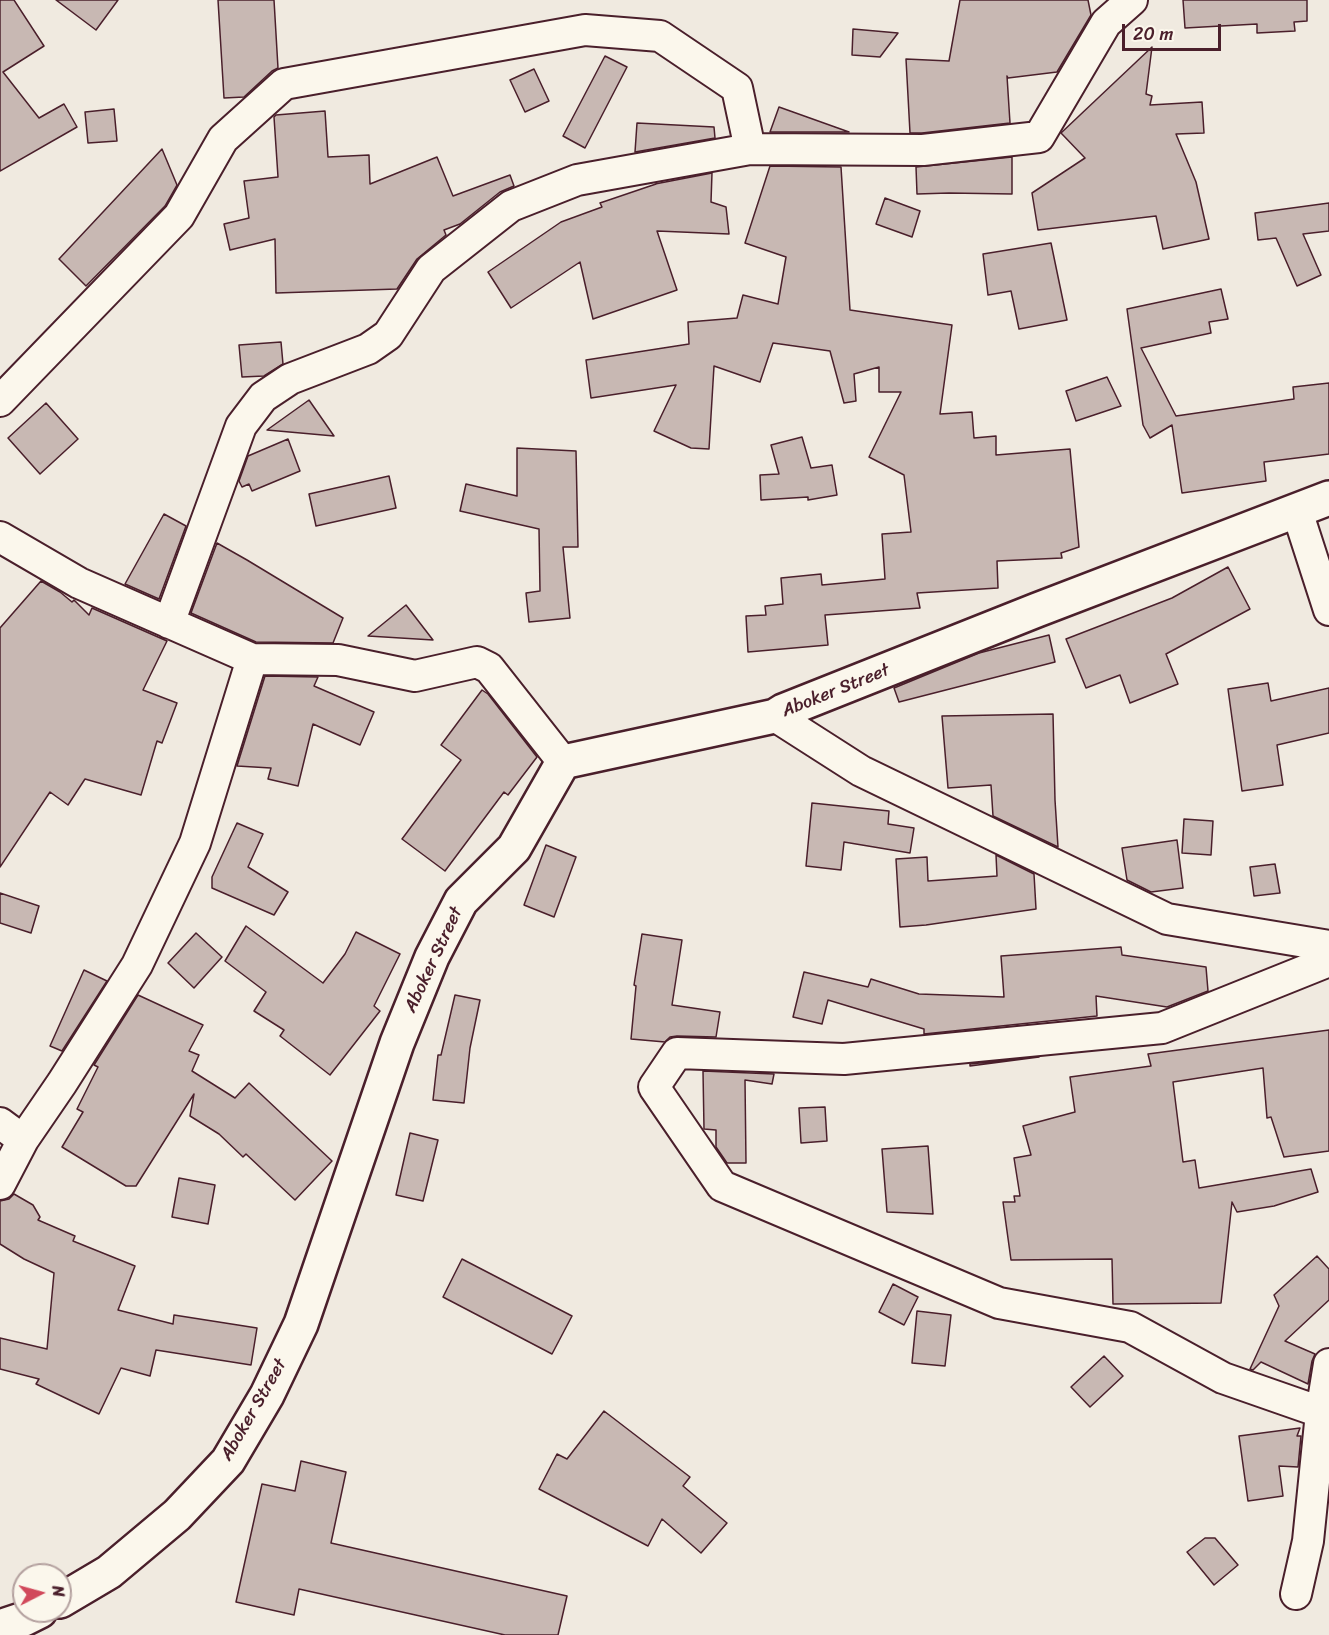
<!DOCTYPE html>
<style>
body{margin:0}
#map{position:relative;width:1329px;height:1635px;overflow:hidden;background:#f0eae0;font-family:Sriracha,sans-serif}
canvas{display:block}
.north{position:absolute;left:12px;top:1563px;width:60px;height:60px;box-sizing:border-box;background:#fbf7ec;border:2px solid #b4a19f;border-radius:50%;rotate:84deg;font-size:16px;font-weight:700;line-height:24px;text-align:center;color:#4a1f2b}
.north::after{content:'';display:block;margin:auto;width:21px;height:27px;background:#d1495b;clip-path:polygon(50% 0,100% 100%,50% 72%,0 100%)}
.scale{position:absolute;left:1122px;top:24px;width:99px;height:27px;box-sizing:border-box;border:3px solid #4a1f2b;border-top:0;padding-left:8px;font-size:18px;line-height:21px;white-space:nowrap;color:#4a1f2b;-webkit-text-stroke:4px #fbf7ec;paint-order:stroke}
</style>
<div id="map">
<canvas width="1329" height="1635"></canvas>
<div class="north">N</div>
<div class="scale">20 m</div>
</div>
<script>
const c = document.querySelector('canvas').getContext('2d');
c.lineJoin = 'round';
function fillPath(path, color) { c.fillStyle = color; c.fill(path, 'evenodd'); }
function stroke(path, color, width, dash) { c.strokeStyle = color; c.lineWidth = width; c.lineCap = dash ? 'butt' : 'round'; c.setLineDash(dash || []); c.stroke(path); }
function label(font, color, halo, rows, align = 'center') {
  c.font = font + ' Sriracha,sans-serif'; c.lineWidth = 4.5; c.setLineDash([]); c.textBaseline = 'middle'; c.strokeStyle = halo; c.fillStyle = color; for (const [text, x, y, turn = 0] of rows) {
    c.save(); c.translate(x, y); c.rotate((+turn || 0) * Math.PI / 180); c.textAlign = isNaN(turn) ? turn : align; if (halo) c.strokeText(text, 0, 0); c.fillText(text, 0, 0); c.restore();
  }
}
const building = new Path2D(`
 M0 0H14L44 46 3 72 39 118 64 104 77 127 0 171Z
 M56 0H118L96 30Z
 M218 0H274L278 68 272 71 244 97 224 98Z
 M960 0H1088L1091 15 1057 72 1008 78 1007 76 1010 123 922 133H910L906 59 949 61Z
 M1183 0H1307V21L1294 22 1295 31 1257 33V24L1185 28Z
 M853 29 898 33 880 57 852 55Z
 M1152 47 1146 94 1152 96 1150 105 1202 102 1204 133 1176 134 1196 182 1209 239 1163 249 1156 216 1038 230 1032 193 1085 158 1061 133Z
 M605 56 627 67 585 148 563 136Z
 M534 69 549 101 525 112 510 80Z
 M779 107 849 132H770Z
 M114 109 117 141 88 143 85 112Z
 M325 111 328 157 369 155 370 184 437 157 453 196 510 175 514 186 500 192 460 224 444 230 446 235 417 259 397 289 276 293 275 239 230 250 224 224 249 218 244 181 278 177 274 117 276 115Z
 M637 123 714 127 715 138 635 152Z
 M162 149 177 185 165 206 86 286 59 259Z
 M1012 157V194L949 193 917 194 916 167Z
 M770 166 841 167 850 310 952 325 940 414 972 412 974 438 996 436V455L1070 449 1079 547 1061 553 1062 558 997 561 998 588 917 593 920 608 825 615 828 645 748 652 746 616 766 615 765 606 783 604 781 578 821 574 822 585 885 579 882 534 911 532 904 475 869 457 901 392H879V367L854 374 856 401 844 403 830 351 773 343 760 382 714 366 709 449 691 448 654 431 676 385 591 398 586 360 689 344 688 322 737 318 743 295 778 304 786 257 745 243Z
 M712 173 711 202 726 207 729 234 657 231 677 290 593 319 580 262 511 308 488 272 561 222 602 207 600 203 656 184H655Z
 M885 198 920 211 912 237 876 224Z
 M1329 203V231L1303 234 1321 275 1297 286 1276 238 1258 240 1255 213Z
 M1051 243 1067 320 1019 329 1011 291 988 295 983 254Z
 M1221 289 1228 319 1209 322 1211 333 1141 348 1176 416 1294 399 1293 387 1329 383V454L1264 462 1266 481 1182 493 1172 425 1150 438 1143 425 1127 309Z
 M281 342 283 364 264 376 242 377 239 345Z
 M1107 377 1121 406 1076 421 1066 391Z
 M309 400 334 436 267 430Z
 M46 403 78 439 40 474 8 438Z
 M802 437 811 468 832 465 837 495 808 500V497L761 500 760 475 779 474 771 445Z
 M288 439 300 471 252 491 249 484 242 487 239 481 248 456Z
 M517 448 576 451 578 547H563L570 618 529 622 526 593 540 591 539 529 460 511 466 484 517 496Z
 M389 476 396 508 316 526 309 494Z
 M164 514 186 526 159 599 125 584Z
 M217 543 247 560 343 618 333 643 256 642 191 613Z
 M1228 567 1250 609 1166 654 1178 684 1130 703 1120 675 1086 688 1066 639 1172 598Z
 M41 581 60 592 72 602 74 600 89 615 92 608 167 641 143 690 177 703 162 743 157 741 141 795 85 779 68 805 50 792 0 867V628Z
 M406 605 433 640 368 636Z
 M1049 635 1055 662 899 702 894 688 979 653Z
 M265 676 318 677 314 686 374 712 360 745 313 724 298 786 268 779 271 768 237 766Z
 M1268 683 1271 701 1329 688V733L1277 745 1283 785 1242 791 1228 689Z
 M482 690 488 694 537 757 508 795 504 792 445 871 402 839 461 760 441 745Z
 M1053 714 1055 800 1058 847 993 816 991 785 948 788 942 716Z
 M812 803 889 811 888 824 914 828 910 853 844 842 841 870 806 866Z
 M1184 819 1213 821 1211 855 1182 853Z
 M237 823 263 834 248 867 288 892 274 915 212 888V877Z
 M1177 840 1183 888 1151 892 1127 880 1122 848Z
 M546 845 576 857 554 917 524 905Z
 M996 855 1034 874 1036 909 926 925 900 927 896 859 927 857 928 881 997 876Z
 M1275 864 1280 893 1254 896 1250 867Z
 M0 893 39 906 31 933 0 923Z
 M246 926 323 983 345 954 356 932 400 954 374 1006 380 1011 330 1075 280 1036 284 1030 254 1011 266 992 225 961Z
 M196 933 222 957 194 988 168 963Z
 M642 934 682 940 672 1005 720 1012 716 1037 677 1036 670 1037 665 1042 631 1039 636 986 634 985Z
 M1121 947 1122 955 1206 967 1208 991 1167 1007 1096 996 1097 1016 924 1034V1029L828 1000 822 1024 793 1017 804 972 868 987 871 979 919 994 1004 997 1001 956Z
 M84 970 107 981 62 1051 50 1046Z
 M138 995 203 1025 189 1051 199 1055 192 1071 235 1098 249 1083 332 1161 295 1200 246 1154 243 1157 219 1134 190 1116 194 1094 136 1186H126L62 1147 83 1112 77 1109 98 1067 94 1065Z
 M455 995 480 1000 470 1048 464 1103 433 1100 438 1055H441Z
 M1329 1030V1151L1284 1157 1271 1117 1267 1118 1263 1068 1173 1082 1183 1162 1195 1160 1199 1188 1311 1169 1318 1192 1274 1206 1237 1212 1232 1202 1221 1303 1113 1304 1112 1259 1011 1260 1003 1202H1015L1014 1196H1020L1014 1158 1031 1155 1023 1126 1075 1112 1070 1077 1151 1066 1148 1054Z
 M1039 1057 970 1066V1064Z
 M703 1071 774 1074 772 1084 745 1080 746 1163H727L716 1147V1130L704 1129Z
 M825 1107 827 1141 801 1143 799 1108Z
 M410 1133 438 1140 423 1201 396 1195Z
 M928 1146 933 1214 887 1212 882 1149Z
 M179 1178 215 1185 208 1224 172 1217Z
 M14 1194 33 1205 40 1217 38 1220 75 1236 73 1241 135 1266 118 1310 173 1324 174 1315 257 1328 251 1365 156 1350 150 1376 121 1368 99 1414 36 1384 39 1379 0 1369V1338L47 1349 54 1273 24 1259 0 1244V1201L9 1199Z
 M1317 1256 1329 1269V1300L1285 1341 1315 1354 1312 1361 1308 1384 1261 1362 1253 1370 1250 1369 1279 1306 1274 1295Z
 M462 1259 572 1316 552 1354 443 1297Z
 M893 1284 918 1297 904 1325 879 1312Z
 M917 1311 951 1315 945 1366 912 1363Z
 M1104 1356 1123 1376 1090 1407 1071 1387Z
 M604 1411 690 1477 683 1486 727 1523 701 1553 662 1519 648 1546 539 1489 557 1454 567 1459Z
 M1300 1428 1297 1436H1301L1298 1467 1279 1466 1283 1496 1248 1501 1239 1436Z
 M301 1461 346 1472 331 1543 567 1596 558 1635H505L299 1589 294 1615 236 1602 262 1484 295 1491Z
 M1205 1538H1215L1238 1565 1214 1585 1187 1552Z`);
fillPath(building, '#c8b8b3');
stroke(building, '#4a1f2b', 1.5);
const street = new Path2D(`
 M0 401 179 216 223 139 284 84 585 30 660 36 737 88 750 149
 M1297 511 1329 610
 M0 537 79 583 252 659 338 660 415 676 477 662 489 668 563 762
 M169 623 241 426 263 397 290 379 368 349 388 335 431 269 511 206 577 180 750 149 923 150 1039 137 1106 23 1132 0
 M775 716 861 771 1167 919 1329 946
 M1329 961 1162 1028 844 1059 677 1053 654 1087 722 1186 999 1303 1130 1327 1223 1378 1329 1415
 M0 1123 23 1140 0 1184
 M23 1140 62 1083 137 965 195 843 252 659
 M1296 1594 1308 1541 1321 1413 1329 1364`);
const secondary = new Path2D(`
 M60 1601 109 1572 177 1515 228 1461 267 1395 301 1324 397 1043 432 957 461 901 514 848 563 762 775 716 783 711 1037 610 1329 498
 M0 1627 24 1619 40 1611`);
stroke(street, '#4a1f2b', 34);
stroke(secondary, '#4a1f2b', 38);
stroke(street, '#fbf7ec', 30);
stroke(secondary, '#fbf7ec', 33);
label('18px', '#4a1f2b', '#fbf7ec', [
 ["Aboker Street",836,691,-22],
 ["Aboker Street",434,960,-65],
 ["Aboker Street",254,1410,-60]
]);
</script>
